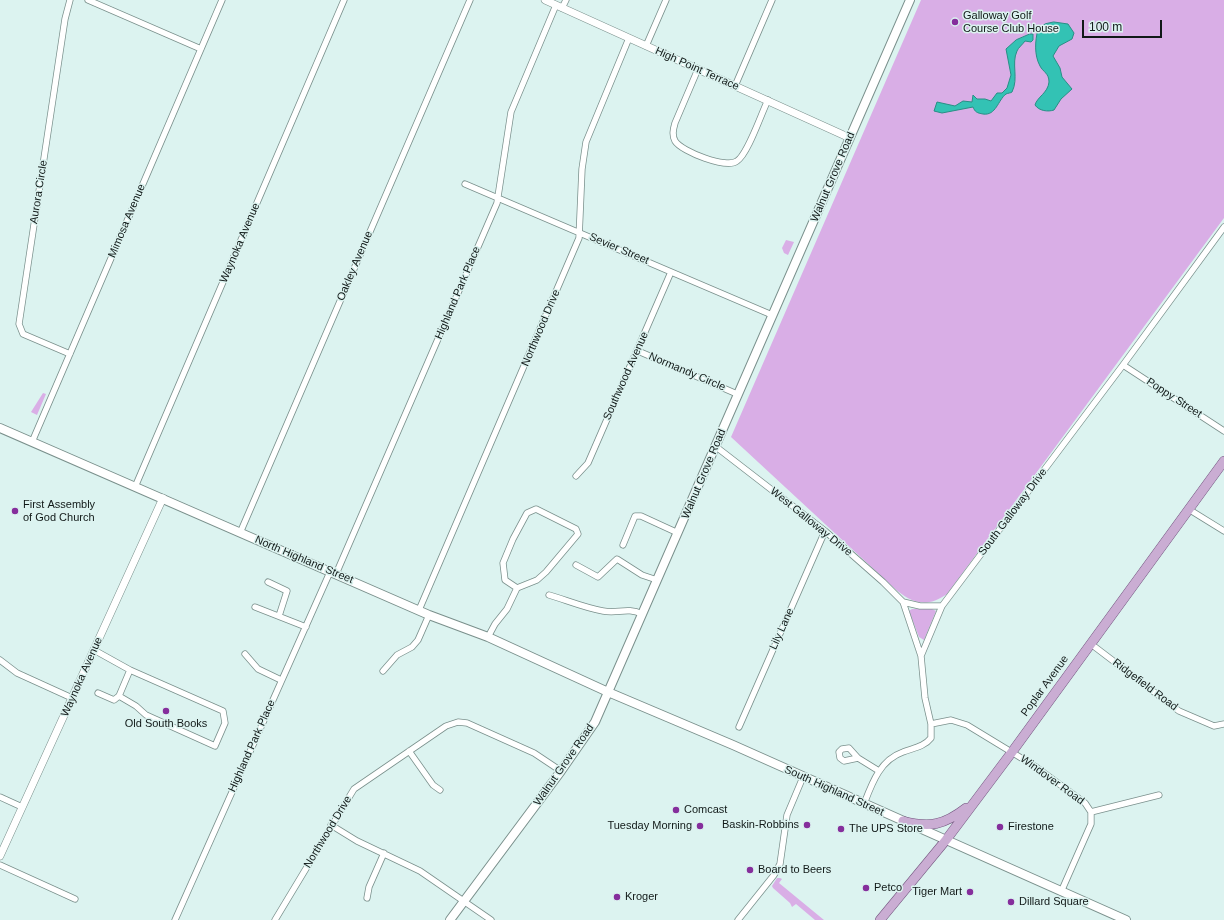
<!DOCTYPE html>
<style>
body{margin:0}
#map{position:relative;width:1224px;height:920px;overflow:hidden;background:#dcf3f0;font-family:Arial,sans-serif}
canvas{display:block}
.scale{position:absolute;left:1082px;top:20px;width:80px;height:18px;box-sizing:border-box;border:2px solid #111918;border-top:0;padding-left:5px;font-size:12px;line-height:14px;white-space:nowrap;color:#111918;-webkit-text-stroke:3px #dcf3f0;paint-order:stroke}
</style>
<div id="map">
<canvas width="1224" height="920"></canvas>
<div class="scale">100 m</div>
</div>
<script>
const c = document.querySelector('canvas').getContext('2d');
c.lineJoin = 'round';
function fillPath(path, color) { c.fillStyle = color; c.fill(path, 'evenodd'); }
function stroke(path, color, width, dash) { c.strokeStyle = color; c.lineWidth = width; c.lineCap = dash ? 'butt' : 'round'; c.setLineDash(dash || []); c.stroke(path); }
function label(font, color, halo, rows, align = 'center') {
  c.font = font + ' Arial,sans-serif'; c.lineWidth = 3; c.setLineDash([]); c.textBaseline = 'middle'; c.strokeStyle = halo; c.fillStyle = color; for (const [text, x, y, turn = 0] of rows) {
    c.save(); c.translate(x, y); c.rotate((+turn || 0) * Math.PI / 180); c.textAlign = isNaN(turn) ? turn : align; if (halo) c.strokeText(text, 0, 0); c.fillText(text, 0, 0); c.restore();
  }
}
fillPath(new Path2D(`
 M921 0H1224V218L947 594C926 609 911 603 893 587L731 437Z
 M786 240 794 242 788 255 784 253 782 248Z
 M43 393 46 394 37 415 31 412Z
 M912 609H932L936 611 924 640 919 637 909 611Z
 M777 878H780L782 879 779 883 824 920H815L796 904 792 907 790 903 773 888 772 886Z`), '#d9aee6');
const water = new Path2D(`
 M1054 22 1068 24 1074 33 1072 39 1059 46 1053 56 1060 68 1062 77 1072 89 1061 99 1054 110C1048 112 1039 111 1035 105 1037 97 1048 93 1049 82 1049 73 1043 72 1040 66 1034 55 1035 41 1038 29L1045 24Z
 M1030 34H1033V40L1031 42 1025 41C1023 44 1018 48 1017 51 1011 64 1019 78 1012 92 1011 93 1008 93 1006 94 998 100 996 116 983 114 977 113 975 112 973 107L942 113 934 111 937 102 955 106 963 101 972 102 973 95 977 99H985L991 101 997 93H1002L1007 88 1011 75 1006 49 1016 40Z`);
fillPath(water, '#33c2b4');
stroke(water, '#298f85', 1);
const minor = new Path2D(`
 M70 0 65 19 19 324 23 334 70 354
 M88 0 201 49
 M562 8 566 0
 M646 46 666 0
 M698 69 675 123C673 130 672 135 675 141 682 152 727 169 737 161 748 154 761 114 768 100
 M735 86 772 0
 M465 184 772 315
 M638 351 737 394
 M1123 365 1224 431
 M32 442 222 0
 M715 446 825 531 883 582 903 602 920 606H942
 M576 476 588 463 671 272
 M135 487 344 0
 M536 509 576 529 578 534 546 572 537 580 517 588 505 580 503 563 513 539 527 513Z
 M1190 510 1224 531
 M240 533 470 0
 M623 545 635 516H641L678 533
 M576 565 598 577 617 559 642 575 657 580
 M336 574 497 203 511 112 556 5
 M268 582 287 591 279 616
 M549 595C566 600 585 608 603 611 618 614 627 607 642 614
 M903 602 921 656
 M255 607 306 627
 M419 610 579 238 582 169 586 142 629 38
 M488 637 495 624 507 609 517 588
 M1091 644 1179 711 1214 726 1224 724
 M94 650 130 670 119 696
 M245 654 258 669 281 680
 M0 660 17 673 72 698
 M383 671 397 655 412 647 418 640 429 615
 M98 693 114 700 119 696 136 706 146 715 215 746 225 723 223 711 130 670
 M931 724 951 720 967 725 1036 767 1085 803 1091 812V824L1061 892
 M739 727 825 531
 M409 751 433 785 440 790
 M858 758 844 761 840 758 839 752 842 749 849 748 858 758 879 771
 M0 797 22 807
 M864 804C872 783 880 760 903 752 913 748 924 747 931 738V724L925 698 921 656 942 606 1123 365 1224 227
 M1091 812 1159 795
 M331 825 357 841 420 871 491 920
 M0 865 75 899
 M367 898 369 887 384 853
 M175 920 330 572
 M275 920 354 789 446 726 458 722 467 723 534 753 561 771
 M738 920 774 875 780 864 787 815 803 777`);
const tertiary = new Path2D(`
 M545 0 850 138
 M0 856 163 498`);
const secondary = new Path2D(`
 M0 428 429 615 488 637 608 692 733 745 1126 920
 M450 920 561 771 595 722 910 0`);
const primary = new Path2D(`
 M903 821C930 828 944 825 966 808
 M880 920 946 840 1012 752 1224 461`);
stroke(minor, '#7a908c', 7);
stroke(tertiary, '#7a908c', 8);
stroke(secondary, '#7a908c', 10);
stroke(primary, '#72557e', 10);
stroke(minor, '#fff', 5.5);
stroke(tertiary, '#fff', 7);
stroke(secondary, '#fff', 8);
stroke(primary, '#caadd3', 9);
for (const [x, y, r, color] of [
 [955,22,4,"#852e9c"],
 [15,511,4,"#852e9c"],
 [166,711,4,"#852e9c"],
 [676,810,4,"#852e9c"],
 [807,825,4,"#852e9c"],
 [700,826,4,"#852e9c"],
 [1000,827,4,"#852e9c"],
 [841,829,4,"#852e9c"],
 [750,870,4,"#852e9c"],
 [866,888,4,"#852e9c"],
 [970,892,4,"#852e9c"],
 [617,897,4,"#852e9c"],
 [1011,902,4,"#852e9c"]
]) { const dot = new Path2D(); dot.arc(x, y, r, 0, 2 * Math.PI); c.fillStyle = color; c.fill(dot); stroke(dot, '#dcf3f0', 1.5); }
label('11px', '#111918', '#dcf3f0', [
 ["Galloway Golf",963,16],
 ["Course Club House",963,29],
 ["First Assembly",23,505],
 ["of God Church",23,518],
 ["Old South Books",166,724,"center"],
 ["Comcast",684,810],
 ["Baskin-Robbins",799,825,"right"],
 ["Tuesday Morning",692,826,"right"],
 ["Firestone",1008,827],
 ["The UPS Store",849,829],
 ["Board to Beers",758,870],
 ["Petco",874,888],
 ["Tiger Mart",962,892,"right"],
 ["Kroger",625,897],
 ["Dillard Square",1019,902]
], 'left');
label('11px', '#111918', '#dcf3f0', [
 ["High Point Terrace",697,69,24],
 ["Walnut Grove Road",833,177,-67],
 ["Aurora Circle",39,192,-81],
 ["Mimosa Avenue",127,221,-67],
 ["Waynoka Avenue",240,243,-67],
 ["Sevier Street",619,249,23],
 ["Oakley Avenue",355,266,-67],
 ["Highland Park Place",458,293,-67],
 ["Northwood Drive",541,328,-67],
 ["Normandy Circle",687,372,23],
 ["Southwood Avenue",626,376,-66],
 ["Poppy Street",1174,398,33],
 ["Walnut Grove Road",704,474,-67],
 ["South Galloway Drive",1013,512,-53],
 ["West Galloway Drive",811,522,39],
 ["North Highland Street",304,560,23],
 ["Lily Lane",782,629,-66],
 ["Waynoka Avenue",82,677,-66],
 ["Ridgefield Road",1145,685,37],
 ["Poplar Avenue",1045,686,-54],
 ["Highland Park Place",252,746,-66],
 ["Walnut Grove Road",564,765,-55],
 ["Windover Road",1052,780,36],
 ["South Highland Street",834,791,24],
 ["Northwood Drive",328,832,-59]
]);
</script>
